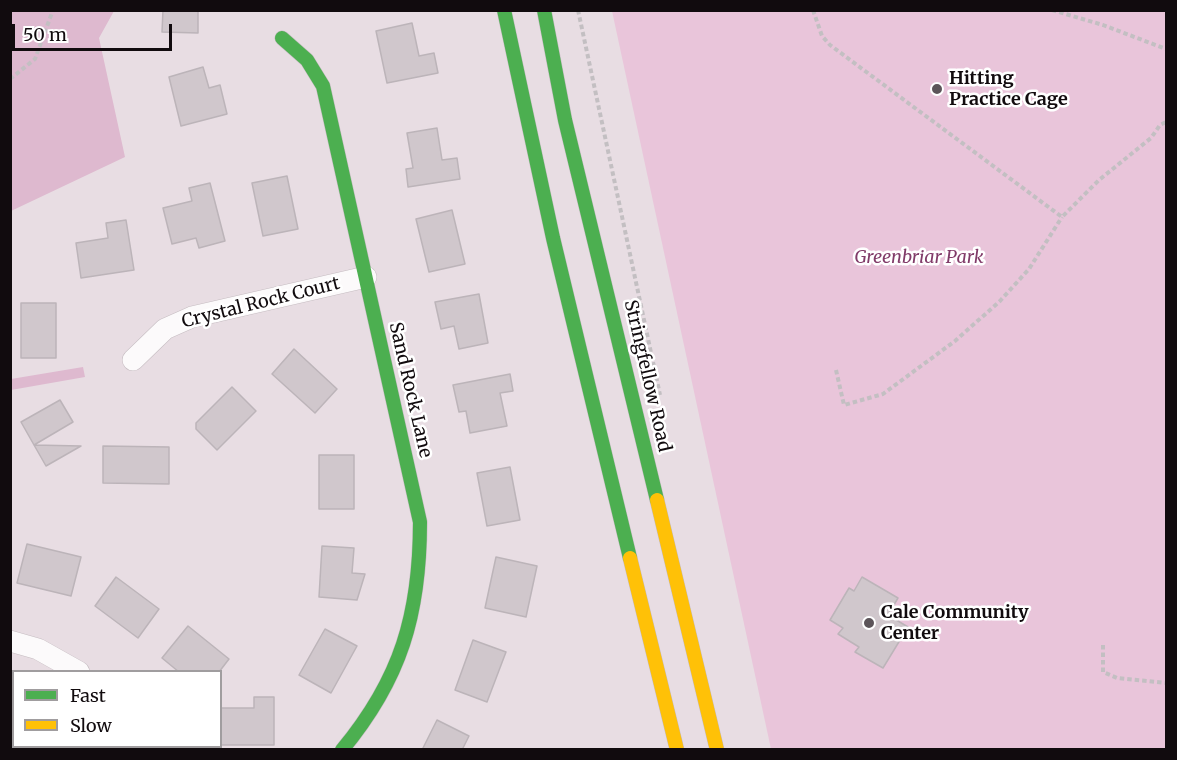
<!DOCTYPE html>
<style>
body{margin:0}
#map{position:relative;width:1177px;height:760px;overflow:hidden;background:#e8dde3;font-family:Merriweather,serif}
canvas{display:block}
.frame{position:absolute;inset:0;border:12px solid #110b0e;pointer-events:none}
.legend{position:absolute;left:12px;top:670px;width:210px;height:78px;box-sizing:border-box;background:#fff;border:2px solid #a09d9f;margin:0;padding:8px 10px;list-style:none;font-size:18px;color:#110b0e}
.legend li{display:flex;align-items:center;gap:12px;height:30px}
.legend b{width:30px;border:2px solid #a09d9f}
.scale{position:absolute;left:12px;top:24px;width:160px;height:27px;box-sizing:border-box;border:3px solid #110b0e;border-top:0;padding-left:8px;font-size:18px;line-height:21px;white-space:nowrap;color:#110b0e;-webkit-text-stroke:4px #fff;paint-order:stroke}
</style>
<div id="map">
<canvas width="1177" height="760"></canvas>
<div class="frame"></div>
<ul class="legend">
<li><b style="height:8px;background:#4caf50"></b>Fast</li>
<li><b style="height:8px;background:#ffc107"></b>Slow</li>
</ul>
<div class="scale">50 m</div>
</div>
<script>
const c = document.querySelector('canvas').getContext('2d');
c.lineJoin = 'round';
function fillPath(path, color) { c.fillStyle = color; c.fill(path, 'evenodd'); }
function stroke(path, color, width, dash) { c.strokeStyle = color; c.lineWidth = width; c.lineCap = dash ? 'butt' : 'round'; c.setLineDash(dash || []); c.stroke(path); }
function label(font, color, halo, rows, align = 'center') {
  c.font = font + ' Merriweather,serif'; c.lineWidth = 5; c.setLineDash([]); c.textBaseline = 'middle'; c.strokeStyle = halo; c.fillStyle = color; for (const [text, x, y, turn = 0] of rows) {
    c.save(); c.translate(x, y); c.rotate((+turn || 0) * Math.PI / 180); c.textAlign = isNaN(turn) ? turn : align; if (halo) c.strokeText(text, 0, 0); c.fillText(text, 0, 0); c.restore();
  }
}
fillPath(new Path2D(`
 M612 11H1166V749H771Z`), '#e9c5da');
fillPath(new Path2D(`
 M10 11H114L99 38 125 157 11 211Z
 M83 367 85 377 11 390V379Z`), '#deb9cf');
const building = new Path2D(`
 M163 10H198V33L162 32Z
 M412 23 419 56 434 53 438 73 387 83 376 31Z
 M203 67 209 88 220 85 227 114 181 126 169 77Z
 M437 128 442 160 457 158 460 179 408 187 406 169 413 168 407 133Z
 M287 176 298 229 263 236 252 183Z
 M210 183 225 241 199 248 196 238 172 244 163 208 192 201 189 188Z
 M452 210 465 264 429 272 416 219Z
 M126 220 134 270 81 278 76 243 108 238 106 223Z
 M479 294 488 343 459 349 454 326 441 329 435 302Z
 M21 303H56V358H21Z
 M294 349 337 389 315 413 272 374Z
 M510 374 513 391 500 393 507 426 470 433 466 411 459 412 453 385Z
 M232 387 256 411 217 450 196 429V423Z
 M60 400 73 422 34 445 21 422Z
 M34 445 81 446 46 466Z
 M103 446 169 447V484L103 483Z
 M319 455H354V509H319Z
 M510 467 520 520 487 526 477 473Z
 M27 544 81 557 71 596 17 583Z
 M322 546 354 548 352 573 365 574 357 600 319 597Z
 M496 557 537 566 526 617 485 608Z
 M116 577 159 609 138 638 95 606Z
 M862 577 898 598 888 615 908 627 883 668 855 652 859 647 838 634 843 628 830 620 849 588 854 591Z
 M188 626 229 659 219 672H179L162 658Z
 M325 629 357 646 331 693 299 675Z
 M473 640 506 652 487 702 455 690Z
 M254 697H274V745H220V708H254Z
 M437 720 469 736 462 750H422Z`);
fillPath(building, '#d0c7cc');
stroke(building, '#bcb4b9', 1.5);
const street = new Path2D(`
 M133 360 165 329 192 317 366 277
 M10 641 38 649 79 672
 M154 746 156 750`);
const fast = new Path2D(`
 M504 10 553 238 630 558
 M544 10 565 120 657 500
 M282 38 307 60 323 86 420 522C420 614 401 679 342 750`);
const slow = new Path2D(`
 M657 500 717 750
 M630 558 677 750`);
stroke(street, '#c5bcc1', 22);
stroke(fast, '#c5bcc1', 15);
stroke(slow, '#c5bcc1', 15);
stroke(new Path2D(`
 M578 10 660 395
 M813 10 822 36 830 45 1062 217 1099 180 1151 138 1160 125 1166 122
 M1052 10 1103 25 1166 49
 M10 79 35 59 53 10
 M836 370 844 405 883 394 955 341 1000 301 1029 269 1062 217
 M1103 645V672L1117 678 1166 683`), '#c3bfc2', 4, [4.5, 3]);
stroke(street, '#fcfafb', 21);
stroke(fast, '#4caf50', 14);
stroke(slow, '#ffc107', 14);
for (const [x, y, r, color] of [
 [937,89,6,"#5c5459"],
 [869,623,6,"#5c5459"]
]) { const dot = new Path2D(); dot.arc(x, y, r, 0, 2 * Math.PI); c.fillStyle = color; c.fill(dot); stroke(dot, '#fff', 2); }
label('bold 18px', '#110b0e', '#fff', [
 ["Hitting",949,79],
 ["Practice Cage",949,100],
 ["Cale Community",881,613],
 ["Center",881,634]
], 'left');
label('italic 18px', '#813b69', '#fff', [
 ["Greenbriar Park",919,258]
]);
label('18px', '#110b0e', '#fff', [
 ["Crystal Rock Court",261,303,-14],
 ["Stringfellow Road",647,376,77],
 ["Sand Rock Lane",410,390,77]
]);
</script>
